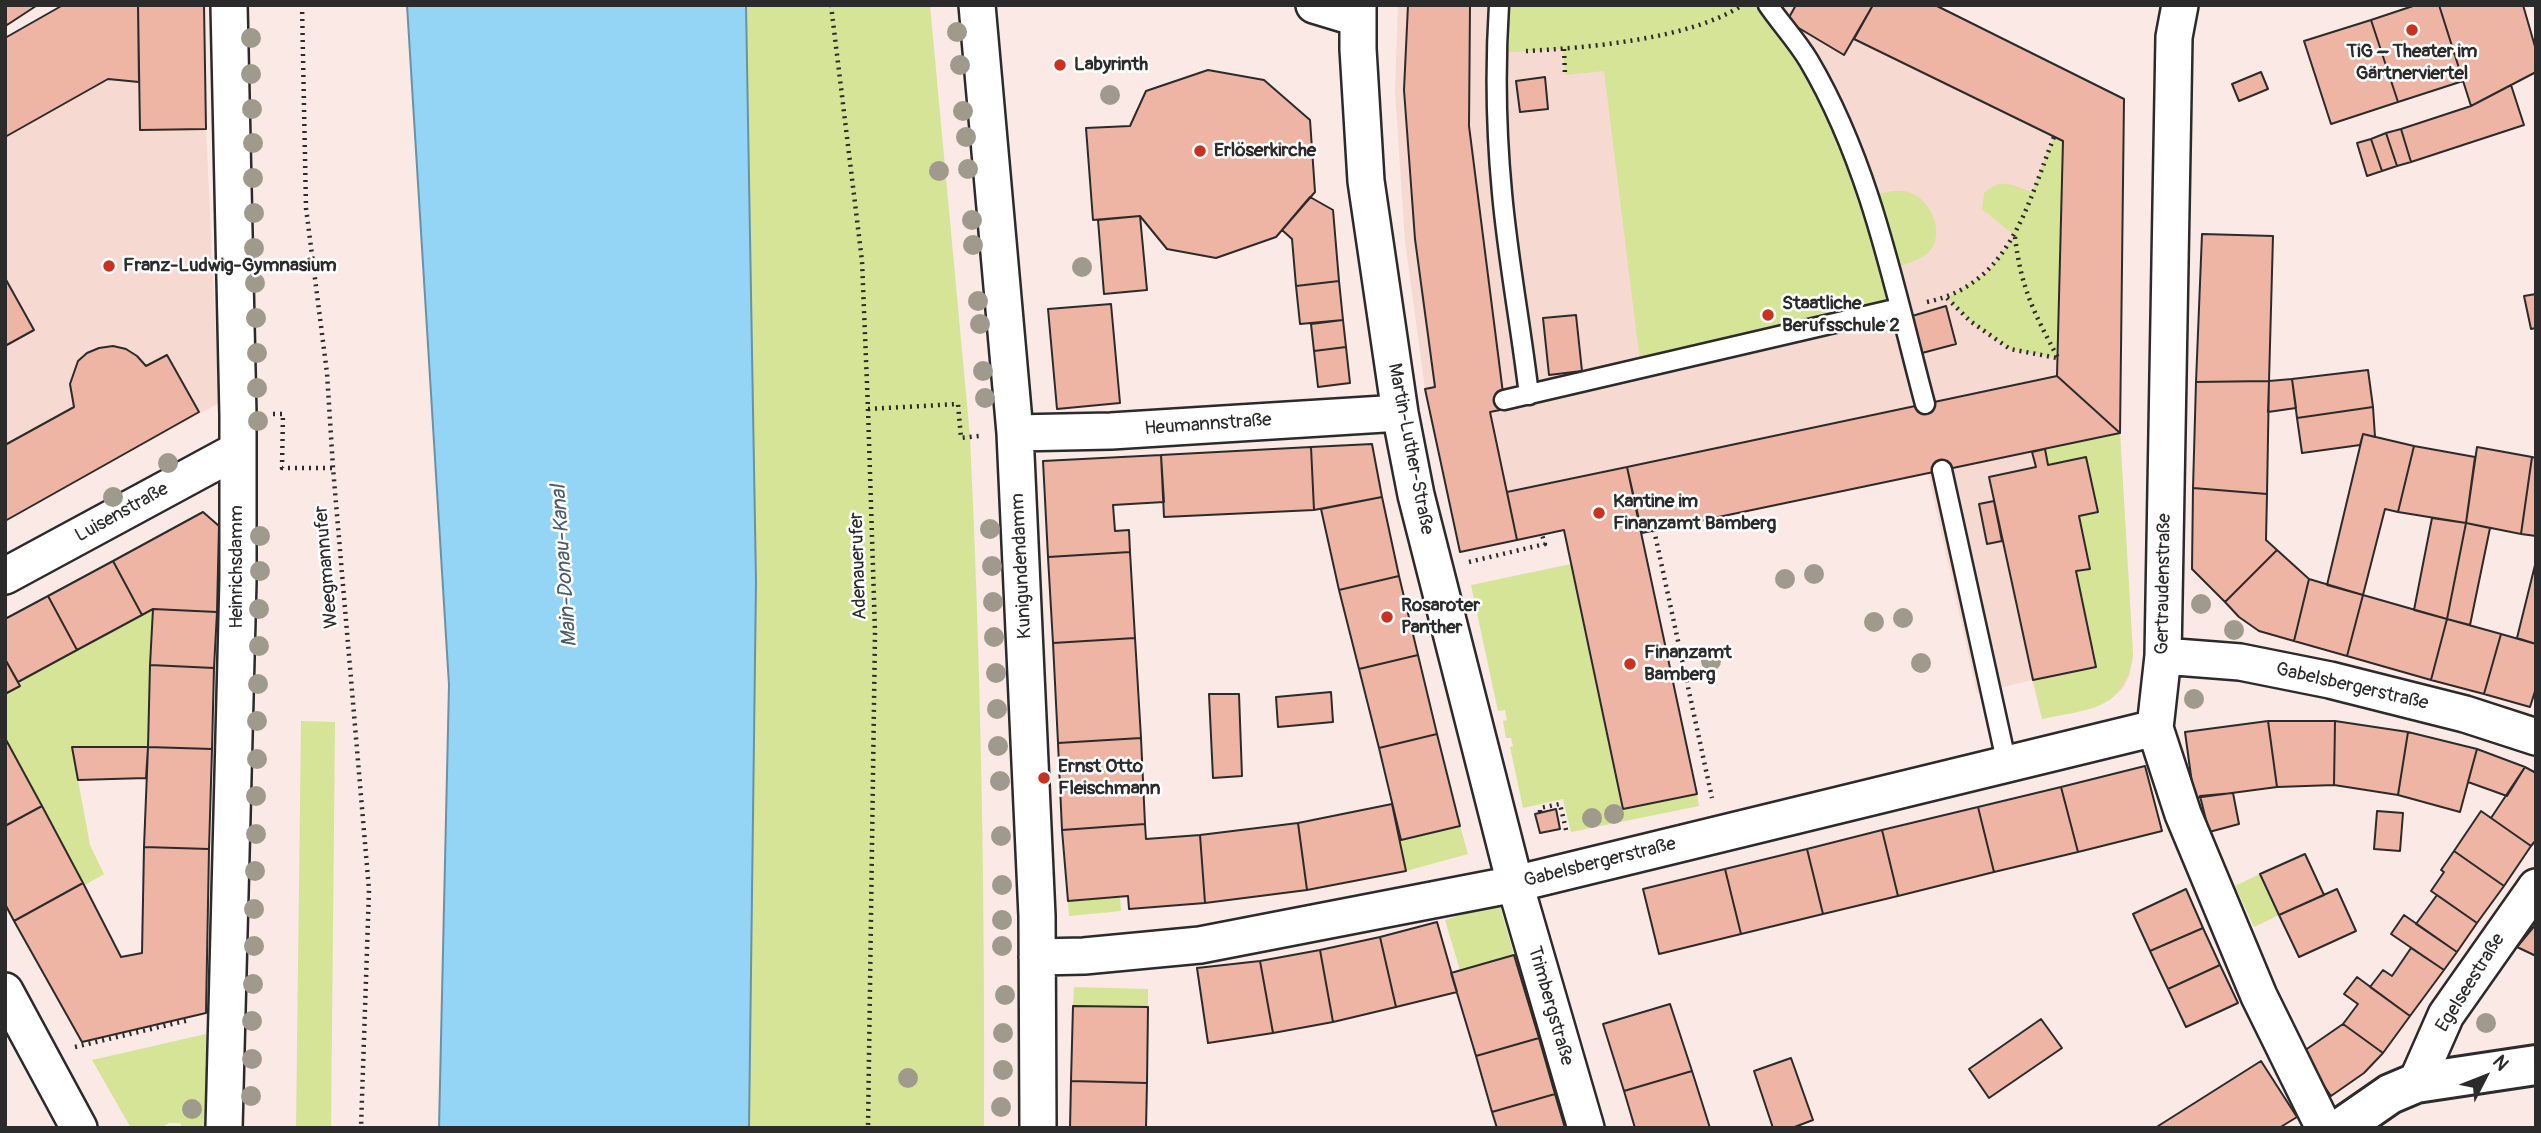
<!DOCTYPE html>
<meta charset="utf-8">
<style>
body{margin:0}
#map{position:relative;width:2541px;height:1133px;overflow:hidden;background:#fae9e4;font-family:Pangolin,sans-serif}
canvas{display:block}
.frame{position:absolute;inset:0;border:7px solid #2b2b2b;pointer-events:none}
.north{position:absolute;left:2450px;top:1042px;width:70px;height:70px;-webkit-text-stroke:5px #fff;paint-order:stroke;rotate:48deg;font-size:19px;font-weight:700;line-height:28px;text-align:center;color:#2b2b2b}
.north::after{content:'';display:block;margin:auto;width:24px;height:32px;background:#2b2b2b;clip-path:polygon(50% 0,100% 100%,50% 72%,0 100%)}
</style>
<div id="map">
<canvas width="2541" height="1133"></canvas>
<div class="frame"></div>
<div class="north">N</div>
</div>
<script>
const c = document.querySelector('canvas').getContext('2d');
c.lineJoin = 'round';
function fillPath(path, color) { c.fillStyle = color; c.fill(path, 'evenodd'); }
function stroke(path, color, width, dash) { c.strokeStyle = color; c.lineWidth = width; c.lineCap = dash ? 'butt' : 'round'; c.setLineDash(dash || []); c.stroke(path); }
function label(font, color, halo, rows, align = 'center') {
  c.font = font + ' Pangolin,sans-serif'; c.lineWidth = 5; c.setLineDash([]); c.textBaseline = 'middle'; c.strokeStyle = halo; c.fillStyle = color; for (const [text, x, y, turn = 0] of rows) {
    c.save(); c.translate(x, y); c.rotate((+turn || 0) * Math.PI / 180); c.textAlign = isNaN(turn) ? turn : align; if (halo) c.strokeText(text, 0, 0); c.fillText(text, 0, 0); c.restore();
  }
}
fillPath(new Path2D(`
 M63 5H204L206 129 219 403 5 521V38Z
 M1398 5H1935L2124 99 2120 433 2133 655 2130 674 2124 687 2111 699 2094 708 2042 719 2032 680 1977 693 1928 473 1642 533 1627 467 1507 492 1517 540 1460 552 1425 389 1405 241 1395 91Z`), '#f6d9d1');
fillPath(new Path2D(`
 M746 5H930L970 437C981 667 985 897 984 1128H749L756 582Z
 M1499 5H1768L1808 60 1869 196C1879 194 1891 190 1902 191 1927 192 1947 230 1930 251 1921 261 1901 265 1889 270L1899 308 1641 369 1604 71 1565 75 1563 49 1496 53Z
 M2054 137 2063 141 2058 358 2010 349 1970 321 1947 298 1988 272 2015 236 1982 209 1984 193C2002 177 2012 185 2032 192Z
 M2120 433 2133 655C2125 711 2088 709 2042 719L2033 680 2096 666 2076 571 2089 569 2079 516 2098 512 2086 457 2048 465 2045 449Z
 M1571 564 1623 809 1697 794 1699 806 1571 832 1563 799 1523 808 1510 747 1513 746 1511 738H1506L1503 721 1507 720 1505 710 1498 711 1471 585Z
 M153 609 148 747 72 748 90 845 104 874 85 885 5 738V694L20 686 18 682Z
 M301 721 335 722 331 1128H296Z
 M1460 826 1468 854 1406 871 1401 840Z
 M2260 874 2279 915 2254 927 2235 886Z
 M1120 897 1121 911 1069 916 1068 901Z
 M1499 903 1514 955 1460 970 1445 920Z
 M1074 987 1148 989V1007L1073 1006Z
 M206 1034 205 1128H182L180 1123H169L161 1128H131L92 1060Z`), '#d5e497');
const water = new Path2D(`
 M407 5H746L756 582 749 1128H439L449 685Z`);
fillPath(water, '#94d5f6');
stroke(water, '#6a91a5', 2);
const building = new Path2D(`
 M5 5H36V6L7 25 5 22Z
 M63 5H138L139 82 108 79 5 137V38Z
 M138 5H204L206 129 140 130Z
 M1408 5H1470L1469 126 1505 409 1490 412 1517 540 1460 552 1425 389 1435 387 1415 239 1404 90Z
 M1796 5H1873L1844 55 1787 21Z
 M1873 5H1935L2124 99 2120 433 2057 376 2063 141 1854 39Z
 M2416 5H2439L2463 81 2398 102 2371 20Z
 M2439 5H2523L2536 50V72L2471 106Z
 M2371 20 2398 102 2331 124 2304 41Z
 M1208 70 1264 80 1310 120 1315 192 1276 237 1216 258 1167 249 1140 216 1093 220 1086 128 1130 126 1146 91Z
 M2261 72 2268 89 2239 101 2232 84Z
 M1545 77 1548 109 1520 112 1516 81Z
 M2511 85 2524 125 2411 162 2401 129 2471 106Z
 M2401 129 2411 162 2397 166 2386 133Z
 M2386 133 2397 166 2382 171 2371 139Z
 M2371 139 2382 171 2367 176 2357 143Z
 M1310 197 1333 210 1339 281 1296 286 1292 239 1282 230Z
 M1140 216 1147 290 1104 294 1098 220Z
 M2202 234 2273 236 2269 381 2196 382Z
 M5 278 34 330 5 346Z
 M1339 281 1343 320 1300 324 1296 286Z
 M2536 294V328L2531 329 2524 296Z
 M1111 304 1120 403 1057 409 1048 309Z
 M1946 306 1956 344 1922 353 1912 316Z
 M1576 315 1582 371 1549 375 1543 318Z
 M1343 320 1346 347 1314 351 1311 324Z
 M113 346 126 349 137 356 146 366 167 355 199 412 5 521V445L74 407 70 384 78 361 87 353 99 348Z
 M1346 347 1350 383 1318 387 1314 351Z
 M2368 370 2373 407 2297 418 2292 379Z
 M2057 376 2120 433 1642 533 1627 467Z
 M2292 379 2296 408 2268 412 2269 381Z
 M2269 381 2267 494 2193 488 2196 382Z
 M2373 407 2375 437 2363 434 2360 445 2302 453 2297 418Z
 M2363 434 2414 446 2398 512 2385 509 2363 595 2327 585Z
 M1372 444 1382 497 1314 510 1311 447Z
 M2414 446 2475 457 2466 523 2398 512Z
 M1311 447 1314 510 1164 517 1161 455Z
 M2477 447 2532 457 2521 534 2466 523Z
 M2045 449 2048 465 2086 457 2098 512 2079 516 2090 569 2076 571 2096 667 2033 680 1989 477 2036 467 2032 452Z
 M1161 455 1164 502 1113 505 1115 531 1129 530 1130 552 1048 557 1043 461Z
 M2532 457 2536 458V536L2521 534Z
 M1627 467 1697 794 1623 809 1564 530 1517 540 1507 492Z
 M2193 488 2267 494 2266 540 2277 550 2225 602 2192 569Z
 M1382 497 1399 576 1339 590 1321 509Z
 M1994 501 2002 541 1987 544 1979 504Z
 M203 512 219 526 217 612 153 609 142 615 113 561Z
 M2432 518 2466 523 2447 619 2414 610Z
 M2466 523 2490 528 2470 625 2447 619Z
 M2277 550 2309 579 2294 641 2259 631 2239 617 2225 602Z
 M1130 552 1135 638 1053 643 1048 557Z
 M113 561 142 615 77 650 48 596Z
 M2536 561V644L2517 638Z
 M1399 576 1418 655 1359 669 1339 590Z
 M2309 579 2363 595 2347 656 2294 641Z
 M2363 595 2447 619 2431 680 2347 656Z
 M48 596 77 650 18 682 5 659V619Z
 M153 609 217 612 214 668 150 665Z
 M2447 619 2501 634 2484 694 2431 680Z
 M2501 634 2536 644V688L2530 707 2484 694Z
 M1135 638 1141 738 1058 743 1053 643Z
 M1418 655 1437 734 1379 748 1359 669Z
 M5 659 20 686 5 694Z
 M150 665 214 668 212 749 148 747Z
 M1331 692 1333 722 1278 727 1276 697Z
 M1209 694H1239L1242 776 1213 778Z
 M2268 721 2277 787 2194 798 2185 732Z
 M2268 721H2335L2334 785 2277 787Z
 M2335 721 2408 732 2398 795 2334 785Z
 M2408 732 2477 749 2460 812 2398 795Z
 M1437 734 1460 826 1401 840 1379 748Z
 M5 738 42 806 5 826Z
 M1141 738 1145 824 1062 830 1058 743Z
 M72 747H148L146 778 78 780Z
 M148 747 212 749 209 849 144 847Z
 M2477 749 2525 767 2507 796 2468 782Z
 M2145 766 2162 831 2078 852 2061 787Z
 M2525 767 2536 773V840L2531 846 2491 818Z
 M2061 787 2078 852 1994 872 1978 807Z
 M2233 793 2239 824 2209 832 2200 796Z
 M1392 804 1406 871 1307 890 1298 823Z
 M42 806 83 883 14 921 5 904V826Z
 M1978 807 1994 872 1898 896 1882 830Z
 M1556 809 1560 829 1540 833 1535 814Z
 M2377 811 2403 813 2400 851 2374 849Z
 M2481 811 2531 846 2504 886 2454 851Z
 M1298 823 1307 890 1205 903 1200 835Z
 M1145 824 1146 839 1200 835 1205 903 1129 909 1128 896 1068 901 1062 830Z
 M1882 830 1898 896 1823 914 1807 849Z
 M144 847 209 849 206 1013 82 1042 14 921 83 883 121 957 142 953Z
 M1807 849 1823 914 1741 934 1725 869Z
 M2454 851 2504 886 2477 923 2431 891 2444 872 2441 870Z
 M2305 854 2324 895 2279 915 2260 874Z
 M1725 869 1741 934 1659 954 1643 889Z
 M2186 889 2203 928 2150 951 2133 914Z
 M2337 889 2356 931 2299 957 2279 915Z
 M2437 895 2477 923 2457 952 2416 924Z
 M2404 915 2457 952 2444 970 2391 934Z
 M1437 922 1457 992 1396 1007 1380 937Z
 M2536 924V956L2517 947Z
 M2203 928 2220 965 2168 989 2150 951Z
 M1380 937 1396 1007 1333 1022 1320 950Z
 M2411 948 2444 970 2410 1016 2370 987 2383 970 2392 976Z
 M1320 950 1333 1022 1273 1033 1260 961Z
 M1514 955 1539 1038 1476 1056 1451 973Z
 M1260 961 1273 1033 1208 1043 1197 968Z
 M2220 965 2238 1003 2186 1027 2168 989Z
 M2357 977 2410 1016 2383 1053 2343 1024 2358 1004 2344 994Z
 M1670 1004 1692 1071 1624 1091 1603 1024Z
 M1073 1006 1148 1007 1147 1083 1071 1081Z
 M2041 1019 2062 1048 1989 1098 1969 1069Z
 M2343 1024 2383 1053 2364 1073 2331 1096 2301 1053Z
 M1539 1038 1555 1094 1492 1112 1476 1056Z
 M1791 1058 1813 1120 1792 1128H1773L1754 1071Z
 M2261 1061 2297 1117 2279 1128H2155Z
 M1692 1071 1710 1128H1635L1624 1091Z
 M1071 1081 1147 1083 1146 1128H1070Z
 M1555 1094 1565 1128H1497L1492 1112Z`);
fillPath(building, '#eeb5a5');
stroke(building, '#2b2b2b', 2);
const service = new Path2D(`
 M1499 5C1495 68 1496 130 1502 193 1508 260 1521 327 1529 395
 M1768 5C1781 24 1797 41 1809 61 1871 166 1894 288 1925 404
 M1504 400 1899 308
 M1942 470 2007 765`);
const minor = new Path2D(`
 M977 5 1015 433 1037 916 1038 1128
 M1314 5 1357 18
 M1358 5V49L1366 181 1400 413 1416 495 1515 884 1586 1128
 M2180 5 2174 37 2163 656 2155 728 2183 814 2259 996 2324 1128
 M1015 433 1111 431 1400 413
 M5 576 238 450
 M2163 656 2240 662 2330 680 2465 714 2536 737
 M1037 957 1084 956 1200 945 1515 884 2155 728
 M5 991 79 1128
 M2416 1083 2446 1015 2536 887
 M224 1128 238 580V415L229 5`);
const tertiary = new Path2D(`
 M2341 1128 2390 1094 2416 1083 2536 1065`);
stroke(service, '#2b2b2b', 23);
stroke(minor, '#2b2b2b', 40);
stroke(tertiary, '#2b2b2b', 44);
stroke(new Path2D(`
 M302 5 306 208 327 373 333 468 369 890 361 1128
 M831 5 862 261 868 409 875 632 868 1128
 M1564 49 1565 75
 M1526 51C1586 48 1690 39 1741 6
 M2015 237C2021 288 2034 313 2058 358
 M1947 298 1970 321 2010 349 2057 358
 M1927 302C2010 285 2027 205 2054 137
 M868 409 958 404 961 438 979 436
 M273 414H283L282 468H333
 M1654 530 1712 798
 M1469 562 1545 544 1542 535
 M1540 812V808L1560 804 1567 834
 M75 1047 189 1020`), '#2b2b2b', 4.5, [2, 5]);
stroke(service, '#fff', 18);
stroke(minor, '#fff', 35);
stroke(tertiary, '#fff', 38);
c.fillStyle = '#a09a8d';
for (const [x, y] of [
 [957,32],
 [251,38],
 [960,65],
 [251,74],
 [1110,95],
 [252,109],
 [963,111],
 [966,137],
 [253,143],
 [968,169],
 [939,171],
 [253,178],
 [254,213],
 [972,220],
 [973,245],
 [254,248],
 [1082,267],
 [255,283],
 [978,301],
 [256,318],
 [980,324],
 [257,353],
 [983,371],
 [257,388],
 [985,398],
 [258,421],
 [168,463],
 [113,497],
 [990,529],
 [260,536],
 [992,566],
 [260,571],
 [1814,574],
 [1785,579],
 [993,602],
 [2201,604],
 [259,609],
 [1903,618],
 [1874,622],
 [2234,630],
 [994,637],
 [259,646],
 [1711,661],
 [1921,663],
 [996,673],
 [258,684],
 [2194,699],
 [997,709],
 [257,721],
 [998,746],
 [257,759],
 [1000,781],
 [256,796],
 [1614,814],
 [1592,818],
 [256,834],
 [1001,836],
 [255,871],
 [1002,885],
 [254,909],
 [1002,920],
 [254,946],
 [1002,946],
 [253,984],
 [1005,995],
 [252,1021],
 [2486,1023],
 [1003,1033],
 [252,1059],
 [1003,1070],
 [908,1078],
 [251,1096],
 [1001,1107],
 [192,1109]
]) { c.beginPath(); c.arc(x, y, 10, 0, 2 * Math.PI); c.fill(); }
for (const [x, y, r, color] of [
 [2412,30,7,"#c8321e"],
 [1060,65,7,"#c8321e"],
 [1200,151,7,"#c8321e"],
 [109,266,7,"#c8321e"],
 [1768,315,7,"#c8321e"],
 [1599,513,7,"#c8321e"],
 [1387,617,7,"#c8321e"],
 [1630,664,7,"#c8321e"],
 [1044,778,7,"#c8321e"]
]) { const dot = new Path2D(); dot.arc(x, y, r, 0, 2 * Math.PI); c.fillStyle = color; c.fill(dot); stroke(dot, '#fff', 2.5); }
label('bold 19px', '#2b2b2b', '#fff', [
 ["TiG – Theater im",2412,52,"center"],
 ["Gärtnerviertel",2412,74,"center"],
 ["Labyrinth",1074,65],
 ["Erlöserkirche",1214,151],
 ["Franz-Ludwig-Gymnasium",123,266],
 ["Staatliche",1782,304],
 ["Berufsschule 2",1782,326],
 ["Kantine im",1613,502],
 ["Finanzamt Bamberg",1613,524],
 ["Rosaroter",1401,606],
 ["Panther",1401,628],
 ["Finanzamt",1644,653],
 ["Bamberg",1644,675],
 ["Ernst Otto",1058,767],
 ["Fleischmann",1058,789]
], 'left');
label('19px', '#2b2b2b', '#fff', [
 ["Heumannstraße",1208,425,-4],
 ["Martin-Luther-Straße",1410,449,79],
 ["Luisenstraße",122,513,-29],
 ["Adenauerufer",859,566,-92],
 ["Kunigundendamm",1022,566,-93],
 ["Heinrichsdamm",237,567,-90],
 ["Weegmannufer",327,567,-95],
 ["Gertraudenstraße",2164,584,-89],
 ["Gabelsbergerstraße",2352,687,13],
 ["Gabelsbergerstraße",1600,863,-14],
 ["Egelseestraße",2471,983,-58],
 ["Trimbergstraße",1550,1006,74]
]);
label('italic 21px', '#4a5e68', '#fff', [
 ["Main-Donau-Kanal",565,566,-94]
]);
</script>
